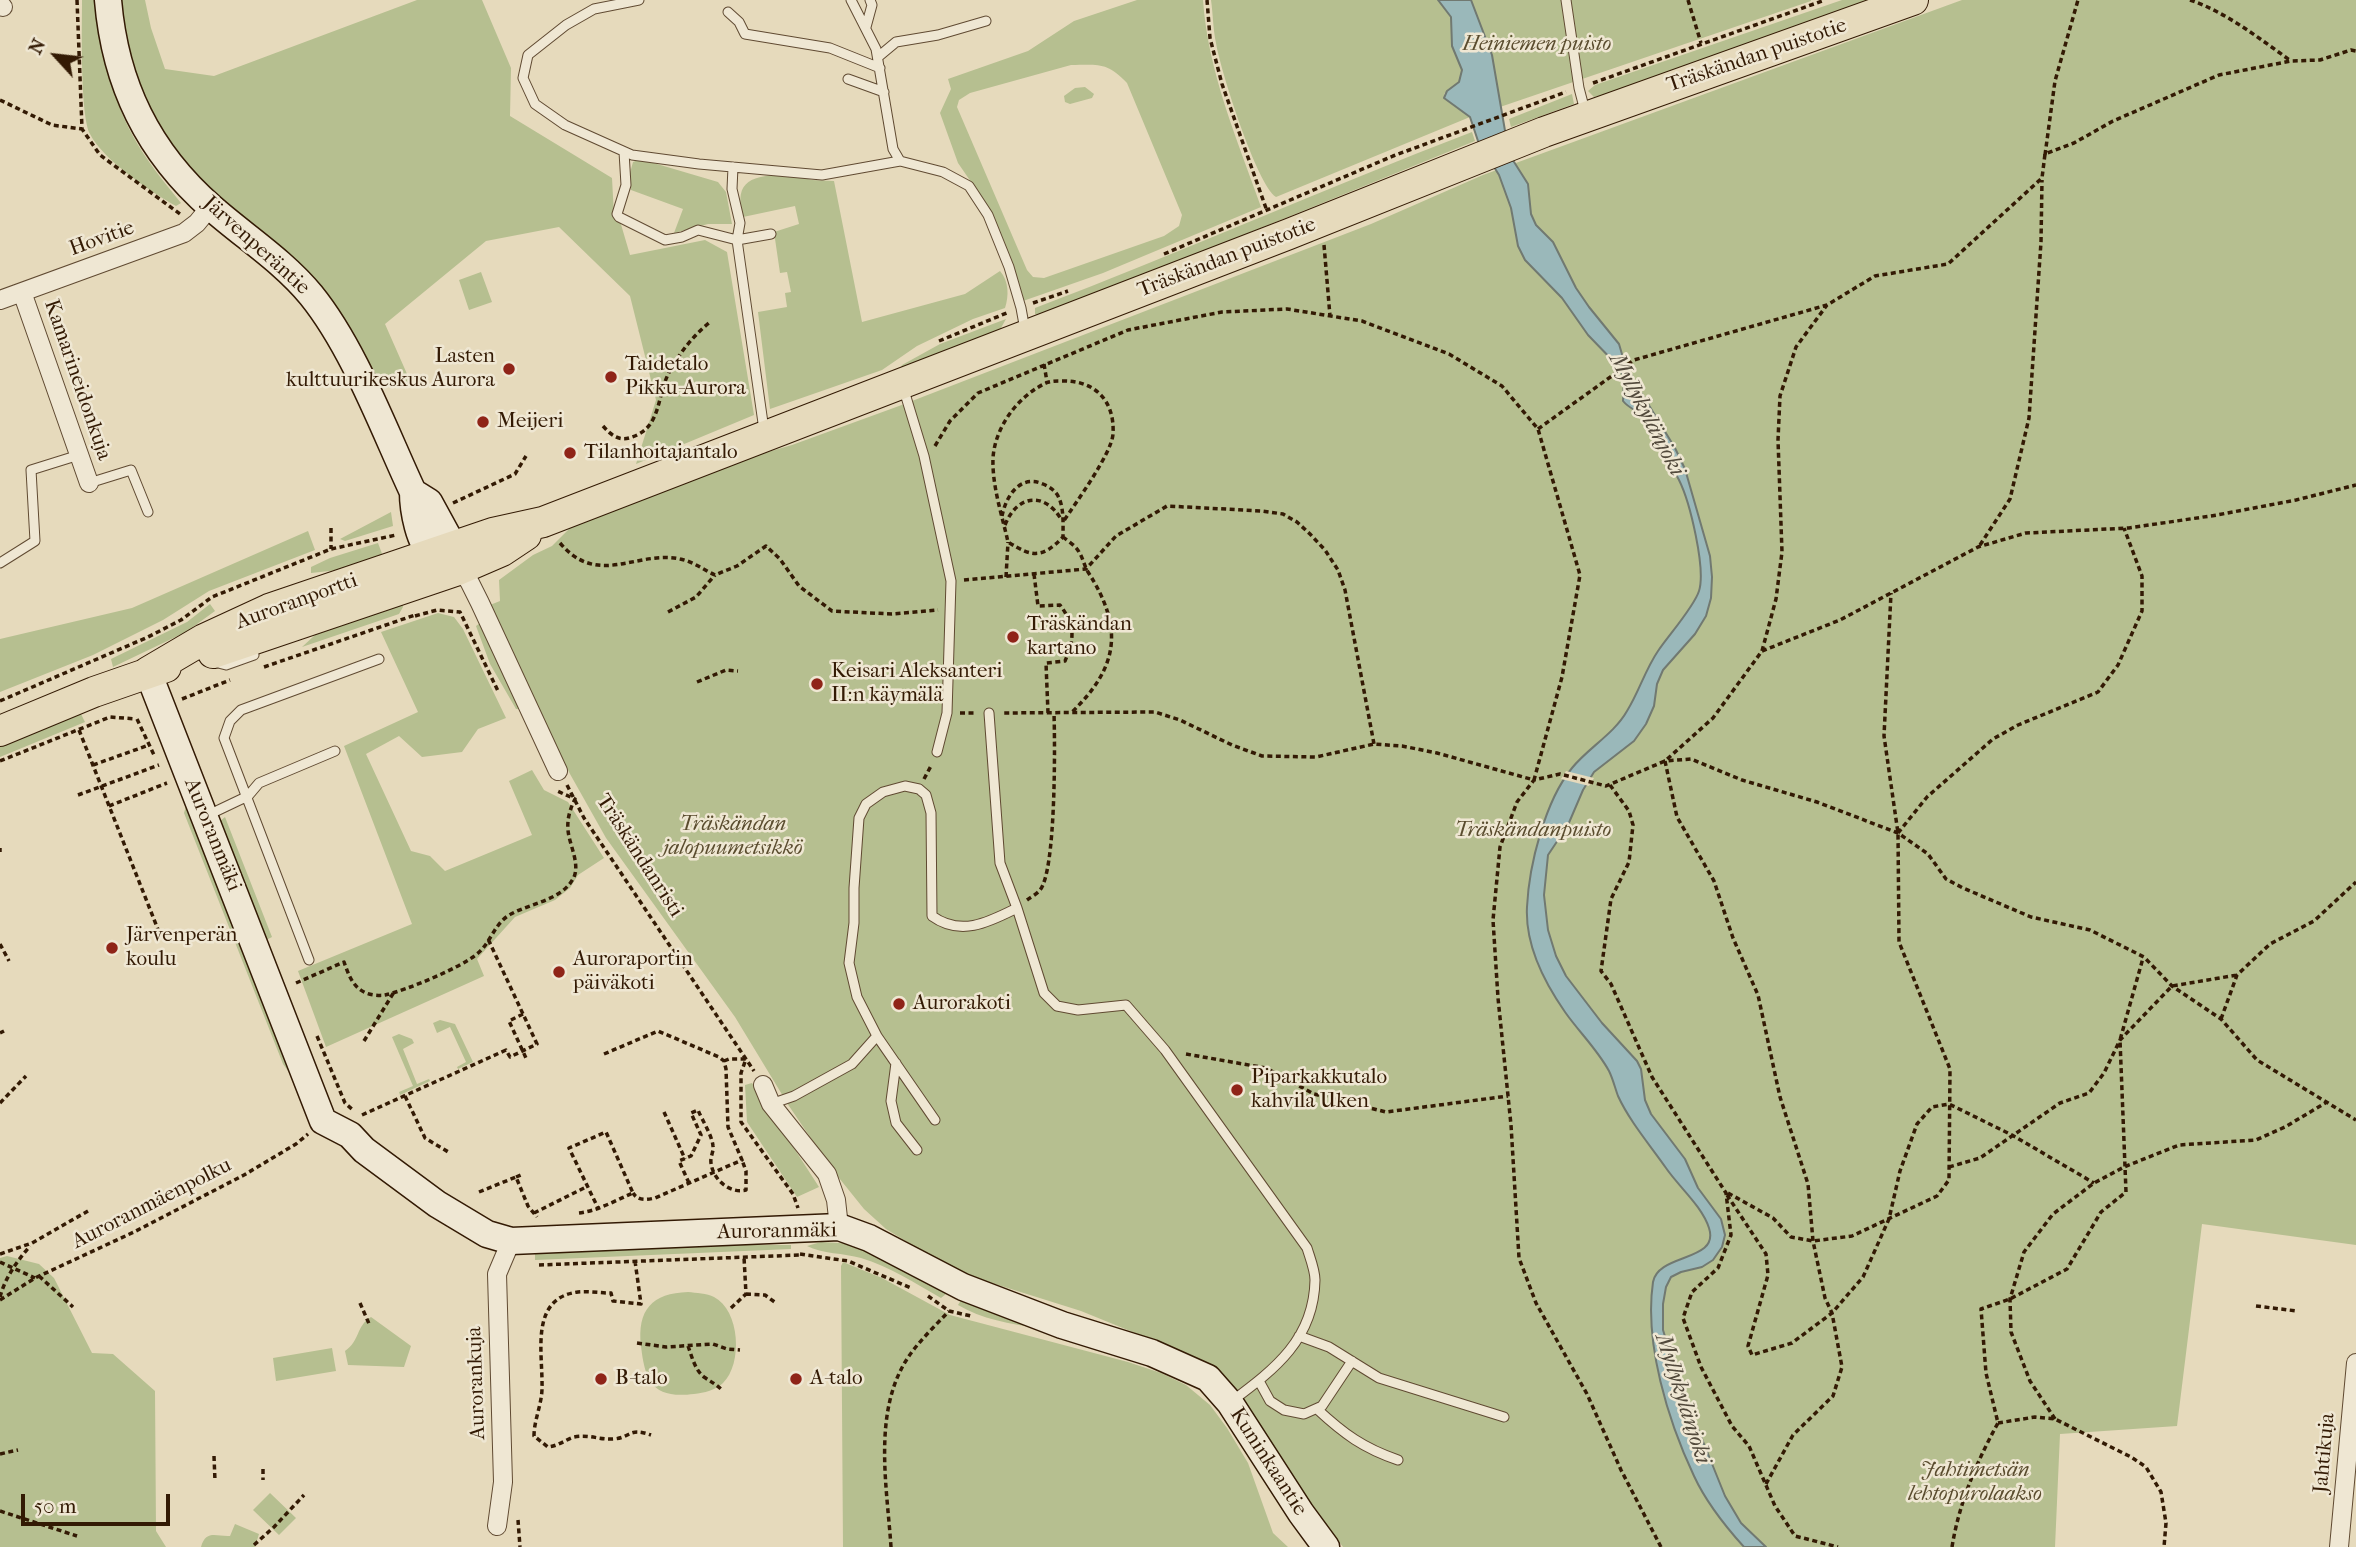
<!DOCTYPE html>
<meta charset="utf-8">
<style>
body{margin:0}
#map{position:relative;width:2356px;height:1547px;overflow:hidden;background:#e6dabc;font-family:"IM FELL French Canon",serif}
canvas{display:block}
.north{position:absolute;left:21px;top:21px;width:70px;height:70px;-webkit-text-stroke:5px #efe7d3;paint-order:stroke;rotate:297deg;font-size:19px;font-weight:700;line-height:28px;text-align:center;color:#331a04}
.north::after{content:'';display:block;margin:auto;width:24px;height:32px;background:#331a04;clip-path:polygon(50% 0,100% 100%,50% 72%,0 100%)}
.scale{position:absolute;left:21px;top:1494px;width:149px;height:32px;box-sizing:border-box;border:4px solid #331a04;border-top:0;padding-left:9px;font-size:21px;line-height:24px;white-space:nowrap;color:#331a04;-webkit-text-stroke:5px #efe7d3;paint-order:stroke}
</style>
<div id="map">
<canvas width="2356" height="1547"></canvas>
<div class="north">N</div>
<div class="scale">50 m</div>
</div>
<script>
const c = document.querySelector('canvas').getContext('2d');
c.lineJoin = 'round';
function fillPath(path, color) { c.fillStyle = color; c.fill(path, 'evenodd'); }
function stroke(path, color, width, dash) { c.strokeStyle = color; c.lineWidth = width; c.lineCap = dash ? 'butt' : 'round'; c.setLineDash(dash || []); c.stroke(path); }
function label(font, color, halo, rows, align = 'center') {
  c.font = font + ' "IM FELL French Canon",serif'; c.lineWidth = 5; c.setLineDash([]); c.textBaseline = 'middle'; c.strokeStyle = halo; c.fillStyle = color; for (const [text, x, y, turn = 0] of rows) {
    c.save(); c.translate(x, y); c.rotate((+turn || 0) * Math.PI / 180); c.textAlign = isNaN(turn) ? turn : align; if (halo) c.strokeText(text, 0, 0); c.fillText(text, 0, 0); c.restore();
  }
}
fillPath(new Path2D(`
 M82 0H97C102 47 110 94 133 136 146 160 164 182 181 203L176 206C151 192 103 160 90 134 80 115 82 26 82 0Z
 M120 0H145L151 28 165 69 214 76 417 0H482L511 68 510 116 612 178 614 216 620 221 630 255 705 240 727 252 754 415 636 464 656 400 630 296 559 227 486 241 385 324 411 383 379 385 338 308 298 262 210 189 178 157 154 124 124 46Z
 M1137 0H1203C1208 72 1237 139 1261 207L1103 273 1023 301 989 208 958 163 940 113 951 89 948 79 1028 51 1074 21ZM1071 65C1099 65 1107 62 1127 83L1182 215 1179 226 1164 236 1044 278 1033 277 1027 270 957 107 959 100 970 93Z
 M1211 0H1438L1451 17 1452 46 1462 70 1459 82 1444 94C1450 104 1461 109 1470 117L1276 197C1257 185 1220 69 1216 43 1213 29 1213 14 1211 0Z
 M1471 0H1811V1L1500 107Z
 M1842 0H1882L1613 93 1594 97 1588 91 1595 85Z
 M1962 0H2356V1245L2202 1224 2177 1426 2060 1434 2055 1547H1343L1212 1366 1199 1359 1081 1311 976 1278 943 1264 886 1229 864 1209 831 1168 789 1106 735 1017 606 838 570 774 522 679 490 605 500 601 499 580 533 555 552 546 578 520 695 473 792 445 899 406 1371 224 1483 175Z
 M1085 87 1094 94 1092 98 1070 104 1065 102 1064 96 1075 88Z
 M1572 94 1574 104 1511 127 1509 119Z
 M1472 132 1475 141 1042 317 1035 314V308C1182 252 1326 188 1472 132Z
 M640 159 718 182 726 192 732 224H708L674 233 683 209 631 190 630 173 633 162Z
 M787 174 812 180 834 181 862 322 965 294 1000 271C1009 281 1009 296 1005 308L973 319 917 346 882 370 770 409 758 312 787 307 785 293 791 292 787 272 780 273 774 232 799 224 795 206 743 217C733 179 753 176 787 174Z
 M481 272 492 302 469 310 459 280Z
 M1006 319 997 335 900 369 902 365 940 344Z
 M391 512 393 526 345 541 340 539Z
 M308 531 315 550 209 591 163 620 93 655 0 692V639L132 608Z
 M378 543 384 559 348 569 311 573V567L330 558Z
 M402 599 403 607 399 614 302 647 328 623Z
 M210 604 215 611 186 632 113 667 111 659 187 622Z
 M438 613 454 617 463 629 506 718 478 729 462 752 422 757 399 736 366 754 411 851 430 856 445 871 532 835 509 781 532 770 544 790 568 802 604 858 578 875 570 888 555 900 515 917 477 959 484 976 326 1047 298 971 412 924 344 746 418 712 381 632Z
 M480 623 519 709H516L490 664 476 626Z
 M80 712 85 722 0 757V745Z
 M186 806 190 809 290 1063 288 1071 283 1064 184 813Z
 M225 817 272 937 266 940 219 822Z
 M440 1020 455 1024 473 1062 458 1069 457 1067 466 1062 450 1027 437 1033 433 1023Z
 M399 1034 412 1039 414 1043 403 1049 417 1084 429 1079 430 1081 400 1095 399 1092 413 1086 392 1037Z
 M752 1083 819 1187 797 1197 747 1122 745 1085Z
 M821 1242 856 1244 943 1288 946 1294 941 1298C916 1284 889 1266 861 1258 844 1253 822 1254 807 1246Z
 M728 1245H791V1249L535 1260V1254Z
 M7 1256 39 1264 54 1278 92 1353 113 1354 155 1391 156 1531 166 1547H0V1258Z
 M843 1262 882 1278 950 1315 1128 1362 1161 1373 1186 1385 1210 1405 1227 1428 1248 1463 1273 1533 1288 1547H843L841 1266Z
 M688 1292C696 1293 707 1293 714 1297 740 1310 743 1364 723 1383 716 1390 704 1393 694 1394 653 1399 645 1382 641 1346 637 1310 652 1293 688 1292Z
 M963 1297 1038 1328C1011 1324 981 1319 958 1305Z
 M371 1317 411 1346 404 1367 348 1365 345 1351C360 1341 356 1326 371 1317Z
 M332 1348 336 1371 276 1381 273 1358Z
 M270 1493 296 1518 279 1535 253 1510Z
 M235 1524 259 1534 255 1547H201C206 1529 217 1537 230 1536Z`), '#b6bf90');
const water = new Path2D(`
 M1438 0H1471L1492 55 1509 154 1528 184 1531 214 1536 225 1553 242 1576 288 1589 307 1619 344 1624 361 1639 389 1675 448 1685 469 1710 556 1712 577 1711 598 1706 616 1695 634 1663 670 1657 684 1654 706 1646 724 1634 741 1594 772 1583 790 1568 825 1548 855 1544 895 1548 930 1556 956 1566 976 1602 1023 1637 1061 1641 1069 1645 1100 1651 1114 1685 1159 1698 1188 1721 1219 1725 1235 1722 1247 1713 1260 1702 1267 1681 1272 1671 1277 1666 1287 1663 1304V1330L1681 1387 1725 1496 1741 1523 1766 1547H1744C1725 1526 1706 1502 1694 1476 1668 1421 1644 1343 1653 1282 1658 1253 1720 1262 1709 1228 1702 1206 1679 1187 1666 1168 1650 1145 1630 1122 1618 1096 1615 1088 1613 1079 1609 1071 1597 1049 1579 1032 1565 1012 1544 982 1525 944 1527 907 1529 865 1545 801 1572 768 1588 748 1614 734 1627 711 1639 692 1645 670 1658 651 1668 636 1694 607 1699 591 1706 569 1690 502 1679 480 1674 470 1668 461 1662 452 1657 442 1655 430 1649 421 1642 412 1630 410 1623 401L1624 378 1617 365 1588 335 1562 298 1525 260 1518 246 1511 208 1499 175 1478 141 1470 117 1444 98 1447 91 1459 82 1462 70 1452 46 1451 17Z`);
fillPath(water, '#9ab8ba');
stroke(water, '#717971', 2);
fillPath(new Path2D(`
 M1566 771 1594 778 1589 786 1561 779Z`), '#e6dabc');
const lane = new Path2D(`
 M639 0 594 9 566 25 528 55 523 78 535 104 565 125 632 155 699 164 822 175 900 161 943 172 969 186 988 215 1009 267 1021 308 1025 330
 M851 0 876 49 893 149 900 161
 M1566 0 1579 88 1585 111
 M728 12 739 22 745 34 830 48 880 68
 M866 27 872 5 870 0
 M878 57 896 42 938 35 986 21
 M848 79 884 92
 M624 152 626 185 617 214 619 217 665 240 682 237 698 230 737 240 764 430
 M733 167 732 189 740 223 737 240 771 234
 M903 387 924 456 951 581 947 713 937 752
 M89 483 131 470 148 512
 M0 563 35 541 31 470 79 455
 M214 662 226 665 254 655
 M989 713 1000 863 1017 908 1044 993 1057 1006 1078 1010 1126 1005 1165 1050 1307 1248C1310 1258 1315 1270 1315 1280 1314 1339 1275 1369 1232 1401
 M206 816 248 796 259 783 335 751
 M309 960 224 738 230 721 241 710 379 659
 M877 1036 857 997 849 963 854 923V888L859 818 866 804 883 792 905 786 919 789 926 795 931 813 932 916C961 937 989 922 1017 908
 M896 1063 891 1101 896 1123 917 1150
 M771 1104 794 1096 852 1064 877 1036 935 1120
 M1299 1336 1329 1347 1379 1378 1504 1417
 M1259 1381 1270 1401 1284 1410 1304 1414 1322 1406 1352 1361
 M1317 1409C1344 1434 1363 1448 1398 1460`);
const street = new Path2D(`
 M0 4 3 7
 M22 292 89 483
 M0 300 184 233 197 223 210 207
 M458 570 469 581 480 603 558 771
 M763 1085 771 1104 827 1174 836 1200 839 1227
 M497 1526 503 1482 497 1274 511 1241
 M2339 1547 2356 1363`);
const secondary = new Path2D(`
 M108 0C115 84 148 152 212 208 245 237 283 261 311 295 354 348 384 430 413 492 413 510 419 544 433 555 437 559 443 561 447 564
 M413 492 429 502 453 546 457 565
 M148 672 323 1121 350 1135 364 1150 437 1204 487 1234 511 1241 839 1227 869 1238 963 1287 1062 1325 1152 1353 1208 1378 1230 1403 1301 1513 1326 1547`);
const primary = new Path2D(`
 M213 653 458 570 502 551 526 535
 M148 672 204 639 269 609 493 533 543 522 1289 234 1544 132 1913 0
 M0 731 94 692 166 667`);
stroke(lane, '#604a32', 11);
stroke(street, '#604a32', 20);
stroke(secondary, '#331a04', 29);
stroke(primary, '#331a04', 32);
stroke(new Path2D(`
 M77 0 82 129 100 155 180 214
 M1207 0 1210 38 1222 84 1267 211
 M1688 0 1701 43
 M2190 0C2226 12 2260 39 2291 61
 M1593 83 1825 0
 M0 100 52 125 82 129
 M2045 155 2055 81 2078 0
 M1324 245 1330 316
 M1164 254 1393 156 1566 92
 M1033 303 1068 291
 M939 341 1009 312
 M1044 364 1047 382
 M603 426C611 435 619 442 632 437 663 427 656 393 671 369 681 351 694 335 710 322
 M1538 429 1634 360 1827 305 1875 276 1948 264 2042 178 2045 154 2074 143 2113 121 2219 75 2291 61 2320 60 2351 50 2356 51
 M935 446 950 421 978 393 1128 330 1222 312 1287 309 1362 321 1449 354 1502 386 1538 429 1580 575 1562 677 1534 780 1437 753 1402 746 1374 744 1316 757 1262 756 1232 745 1180 720 1155 712 1002 713
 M453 503 515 474 526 456
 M1002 516C1006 496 1020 474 1043 484 1050 487 1056 491 1059 498 1064 509 1063 525 1063 537 1042 559 1032 557 1008 542 1002 515 992 486 993 458 995 427 1018 396 1046 383 1051 381 1056 381 1062 381 1094 380 1115 400 1113 434 1112 453 1075 504 1063 522
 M1005 525C1017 495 1044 491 1061 519
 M331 528V549
 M1063 537C1068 541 1076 546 1079 552 1083 558 1084 565 1088 572 1124 628 1119 667 1071 713
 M560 543C598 588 636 550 680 559 692 561 704 570 715 575L737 566 766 546 780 559 799 586 832 611 892 614 938 610
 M1980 545 2010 499 2029 418 2041 242 2042 180
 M1034 574 1038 606 1060 605C1075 625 1075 638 1065 661L1046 663 1048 713
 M1006 577 1008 542
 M964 580 1086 569 1116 536 1167 506 1262 511 1283 514 1297 522 1310 534 1325 550 1338 570 1345 590 1374 744
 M668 612 696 597 715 575
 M415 616 437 610 460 612 498 691
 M1072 630 1112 626
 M1762 651 1840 620 1978 547 2026 533 2129 528 2217 515 2296 500 2356 485
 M264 667 415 615
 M697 682 726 670 738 671
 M182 699 230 680
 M0 701 148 637 181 620 212 597 331 549 396 535
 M960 713H976
 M137 719 154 755
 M79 730 161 937
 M0 761 110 717 136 719
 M93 765 149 745
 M924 779 932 764
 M567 785 584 818 754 1071
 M1610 785 1629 811 1633 825 1629 862 1611 899 1601 971 1611 984 1652 1077 1726 1193 1731 1235 1718 1268 1692 1292 1683 1318 1701 1367 1732 1426 1749 1446 1775 1506 1795 1536 1838 1547
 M78 795 159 765
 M109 806 167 783
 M1898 833 1927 797 1993 739 2018 725 2098 692 2118 665 2142 611V576L2124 528
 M0 848V852
 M1027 900C1031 897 1037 894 1040 890 1056 871 1055 744 1054 713
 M0 944 9 961
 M296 983 344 962C348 973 352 986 364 992 369 995 380 996 385 995 407 990 460 968 477 954 491 943 494 923 511 914 531 903 563 900 574 877 580 863 569 844 568 830 567 819 570 809 575 799L555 790
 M523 1014 509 1021 526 1058
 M2221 1019 2237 975 2270 944 2314 921 2356 882
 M0 1033 4 1031
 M317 1036 345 1103 353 1110
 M364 1041 394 992
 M604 1054 658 1031 719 1057 724 1061 726 1069 728 1127 742 1160 655 1198C646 1200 638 1201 633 1193
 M1186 1054 1266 1068 1314 1094 1386 1112 1508 1096
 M724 1061 729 1059H746L741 1073V1122L793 1194 798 1208
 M405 1096 425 1138 450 1153
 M0 1103 26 1076
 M664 1112 685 1159
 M362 1115 506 1050 510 1057 537 1044 488 939
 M1949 1167 1980 1158 2060 1103 2089 1093 2104 1073 2120 1040 2172 986 2237 975
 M516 1177 523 1174
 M689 1183 679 1161 691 1156 701 1135 691 1113 698 1110C702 1120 712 1135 713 1146 714 1151 710 1157 711 1163 713 1180 730 1194 746 1190V1171L742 1160
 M479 1192 516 1177 528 1206 537 1217
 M1728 1193 1773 1218 1791 1237 1813 1241 1852 1236 1937 1196 1949 1180 1950 1069 1899 942 1898 833 1884 736 1891 593
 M1727 1195 1766 1254 1768 1275 1748 1346 1752 1355 1792 1343 1832 1313 1863 1277 1889 1219 1900 1171 1917 1124 1932 1107 1949 1104 2012 1135 2094 1183
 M534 1213 588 1186
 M579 1213C598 1211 616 1200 633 1193L606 1132 569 1148 598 1208
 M0 1254 32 1243 88 1211
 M800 1254 848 1261 911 1288
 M635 1261 641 1304 613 1301 611 1293C600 1293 588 1291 578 1292 529 1298 543 1353 542 1388 542 1404 534 1420 534 1436L548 1447C558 1446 565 1440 574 1437 588 1434 600 1440 613 1439 631 1438 628 1427 651 1435
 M0 1262 35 1278
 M539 1265 800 1255
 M39 1276 73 1307
 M746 1294 765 1295 776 1303
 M928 1296 949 1311 971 1316
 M0 1297C5 1278 17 1261 30 1246
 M0 1300 35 1278 134 1232 244 1175 296 1144 308 1134
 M360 1303 370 1326
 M2256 1306 2297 1311
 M731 1308 746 1294 744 1257
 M637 1343 666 1347 713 1344 727 1349 740 1350
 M688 1346C692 1357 695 1370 704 1377 711 1382 716 1384 723 1391
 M2055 1419 2030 1381 2011 1332 2010 1299 2024 1252 2053 1214 2094 1183 2124 1167 2179 1145 2256 1140 2285 1127 2327 1102
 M1998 1423 2035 1417 2055 1419 2131 1457 2146 1467 2161 1492 2166 1523 2164 1547
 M0 1454 18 1450
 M214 1456 215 1481
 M263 1469V1480
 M1766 1484 1793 1435 1833 1396 1842 1367 1832 1313 1825 1298 1813 1241 1808 1184 1780 1097 1758 995 1733 938 1714 881 1677 817 1665 761 1691 759 1742 780 1817 802 1898 833 1928 854 1946 879 1963 888 2031 917 2090 930 2144 957 2172 986 2221 1019 2257 1060 2356 1120
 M0 1511 77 1536
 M518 1520 520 1547
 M254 1545 274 1527 304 1495
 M891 1547C887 1486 872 1410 909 1356 920 1340 936 1325 949 1311
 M1661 1547 1621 1470 1587 1394 1536 1303 1519 1258 1511 1125 1498 998 1493 920 1500 847 1517 802 1534 780 1560 774 1606 786 1665 761 1713 718 1762 651 1776 599 1782 552 1778 440 1780 396 1796 347 1827 305
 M1952 1547C1959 1503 1977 1461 1998 1423L1986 1373 1981 1309 2010 1299 2067 1269 2101 1212 2126 1192 2120 1040 2143 958`), '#331a04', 3.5, [5, 3.5]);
stroke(lane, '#efe7d3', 9);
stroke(street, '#efe7d3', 18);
stroke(secondary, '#efe7d3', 26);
stroke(primary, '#e6dabc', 30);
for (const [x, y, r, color] of [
 [509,369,7,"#8f2418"],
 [611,377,7,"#8f2418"],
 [483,422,7,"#8f2418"],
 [570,453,7,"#8f2418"],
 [1013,637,7,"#8f2418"],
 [817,684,7,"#8f2418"],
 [112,948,7,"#8f2418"],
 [559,972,7,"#8f2418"],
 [899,1004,7,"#8f2418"],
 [1237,1090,7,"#8f2418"],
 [601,1379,7,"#8f2418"],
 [796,1379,7,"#8f2418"]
]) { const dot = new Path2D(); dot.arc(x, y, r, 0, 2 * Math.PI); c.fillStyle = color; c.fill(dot); stroke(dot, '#efe7d3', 2.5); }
label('italic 21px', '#5a4c2e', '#efe7d3', [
 ["Heiniemen puisto",1537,45],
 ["Träskändan",733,825],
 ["jalopuumetsikkö",733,849],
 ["Träskändanpuisto",1533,831],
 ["Jahtimetsän",1975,1471],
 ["lehtopurolaakso",1975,1495]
]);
label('21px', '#331a04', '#efe7d3', [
 ["Träskändan puistotie",1757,56,-19],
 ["Hovitie",102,239,-20],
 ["Järvenperäntie",256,246,42],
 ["Träskändan puistotie",1227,258,-21],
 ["Kamarineidonkuja",77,380,71],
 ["Auroranportti",297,602,-20],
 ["Auroranmäki",212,835,68],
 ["Träskändanristi",639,856,57],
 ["Auroranmäenpolku",152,1204,-27],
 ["Auroranmäki",777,1232,-1],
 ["Aurorankuja",477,1383,-92],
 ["Jahtikuja",2325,1453,-85],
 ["Kuninkaantie",1268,1462,57]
]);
label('21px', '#331a04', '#efe7d3', [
 ["Lasten",495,357,"right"],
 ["kulttuurikeskus Aurora",495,381,"right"],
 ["Taidetalo",625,365],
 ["Pikku-Aurora",625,389],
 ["Meijeri",497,422],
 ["Tilanhoitajantalo",584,453],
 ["Träskändan",1027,625],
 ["kartano",1027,649],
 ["Keisari Aleksanteri",831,672],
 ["II:n käymälä",831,696],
 ["Järvenperän",126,936],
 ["koulu",126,960],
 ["Auroraportin",573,960],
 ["päiväkoti",573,984],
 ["Aurorakoti",913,1004],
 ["Piparkakkutalo",1251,1078],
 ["kahvila Uken",1251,1102],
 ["B-talo",615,1379],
 ["A-talo",810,1379]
], 'left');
label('italic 23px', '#52493b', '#efe7d3', [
 ["Myllykylänjoki",1646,415,62],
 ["Myllykylänjoki",1682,1399,72]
]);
</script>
